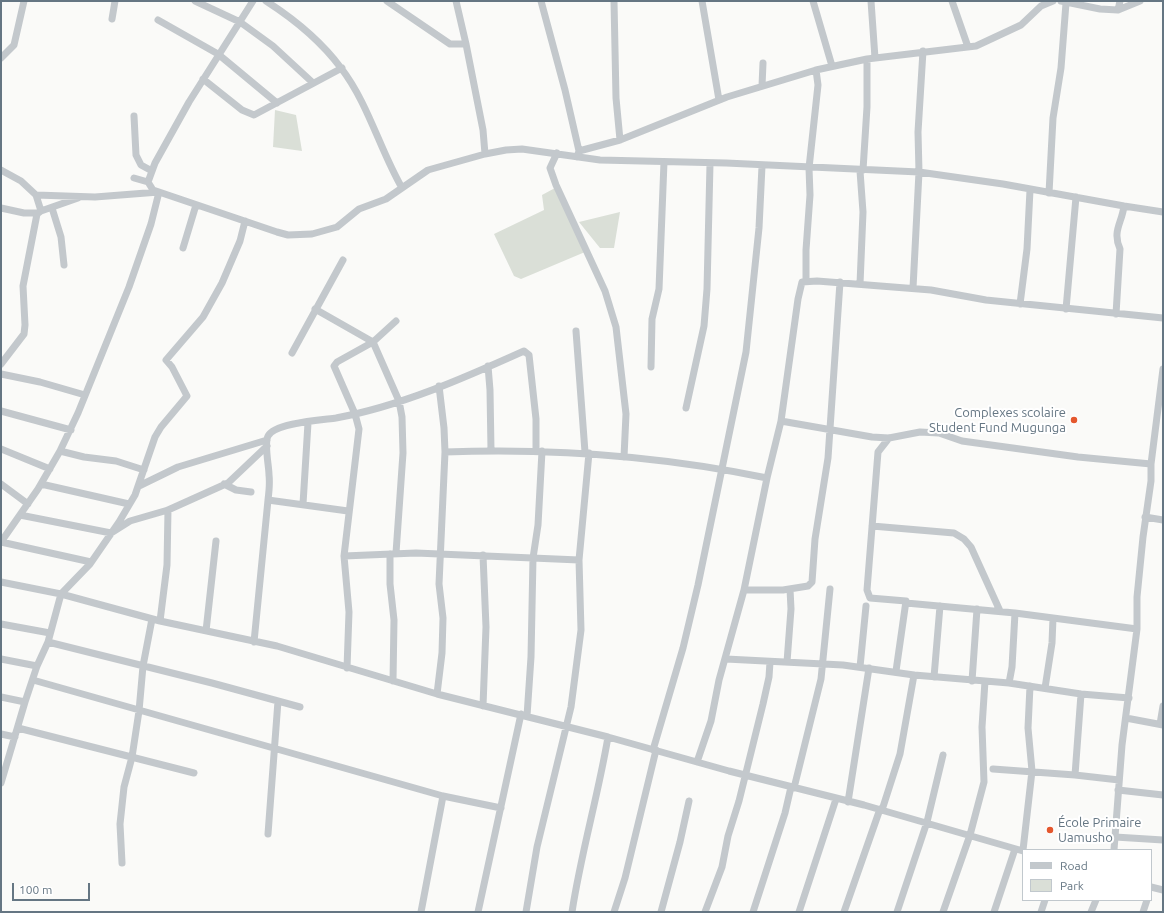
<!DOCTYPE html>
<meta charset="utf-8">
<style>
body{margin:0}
#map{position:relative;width:1164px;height:913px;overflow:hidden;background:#fafaf8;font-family:Ubuntu,sans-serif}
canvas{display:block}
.frame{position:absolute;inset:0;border:2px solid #657683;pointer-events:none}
.legend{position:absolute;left:1022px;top:849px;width:130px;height:52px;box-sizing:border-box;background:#fff;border:1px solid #c1c8cd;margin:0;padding:5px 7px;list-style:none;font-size:12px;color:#657683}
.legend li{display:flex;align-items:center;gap:8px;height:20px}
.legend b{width:20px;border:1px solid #c1c8cd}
.scale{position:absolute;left:12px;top:883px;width:78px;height:18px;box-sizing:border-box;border:2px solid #657683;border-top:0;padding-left:5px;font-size:12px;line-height:14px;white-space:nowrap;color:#657683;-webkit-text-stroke:3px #fff;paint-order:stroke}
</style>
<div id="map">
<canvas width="1164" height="913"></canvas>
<div class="frame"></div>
<ul class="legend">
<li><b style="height:5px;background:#c3c8cc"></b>Road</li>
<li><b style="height:11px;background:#dadfd7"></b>Park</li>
</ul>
<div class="scale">100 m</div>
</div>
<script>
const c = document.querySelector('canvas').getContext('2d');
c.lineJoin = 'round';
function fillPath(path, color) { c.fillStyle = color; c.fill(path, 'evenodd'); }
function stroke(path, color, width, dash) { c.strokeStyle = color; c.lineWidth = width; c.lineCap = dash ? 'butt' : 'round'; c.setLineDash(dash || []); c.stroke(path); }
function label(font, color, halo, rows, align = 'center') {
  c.font = font + ' Ubuntu,sans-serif'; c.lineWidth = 4; c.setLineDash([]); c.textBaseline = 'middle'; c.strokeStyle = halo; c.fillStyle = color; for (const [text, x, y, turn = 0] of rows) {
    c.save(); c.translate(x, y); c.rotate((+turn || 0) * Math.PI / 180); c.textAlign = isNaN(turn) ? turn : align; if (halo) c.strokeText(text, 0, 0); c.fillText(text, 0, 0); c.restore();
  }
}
fillPath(new Path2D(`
 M275 110 296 115 302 151 273 147Z
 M555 188 585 252 521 279 514 276 494 234 544 210 542 195Z
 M620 212 614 248H600L579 222Z`), '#dadfd7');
stroke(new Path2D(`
 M195 1 240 22 273 46 312 82
 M266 1C294 19 321 41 341 68 368 103 380 150 402 188
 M387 1 450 44H466L483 130 485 154
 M456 1 466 44
 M541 1 565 90 579 151
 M614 1 616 98 620 140
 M702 1 719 100
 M813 1 832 66
 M871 1 875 58
 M952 1 968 47
 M1061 1 1100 9 1118 10 1140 1
 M1118 10 1120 1
 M112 19 115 1
 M158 20 218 54 277 103
 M1 58 14 45 24 1
 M203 79 242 110 254 115 342 68
 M762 86 763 63
 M134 116 136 155 141 165 152 171
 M557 153 550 168 556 185 605 291 616 327 626 414 624 457
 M577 157 579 151 620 140 727 97 816 70 867 59 976 46 1021 25 1041 6 1053 1
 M1 170 21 181 36 195 95 197 159 192 277 232 288 235 312 234 337 227 359 209 386 199 428 170 485 154 506 150 522 149 600 160 726 163 919 172 1003 184 1124 206 1163 212
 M863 170 867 107V59
 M860 171 863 212 860 284
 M148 182 155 163 189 102 253 1
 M1049 193 1053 118 1061 68 1066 3
 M36 195 41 211
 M1 208 24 213H38
 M52 208 61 237 64 265
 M183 248 196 205
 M806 281V250L810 195 809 168 818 85 816 70
 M913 288 919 172 918 132 923 51
 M1020 304 1027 249 1030 190
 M315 309 373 342 399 401 402 417 403 453 396 553
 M1066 309 1076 197
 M1116 314 1120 249C1112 231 1122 223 1124 206
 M576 331 585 452
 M292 353 343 260
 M1 364 24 334 25 325 23 286 37 214 41 211 78 198
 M488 366 490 390 491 450
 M651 367 652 319 659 289 664 162
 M1 374 40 382 85 395
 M686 408 704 326 707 289 710 164
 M1 411 71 430
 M781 421 798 299 802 282 817 281 931 290 986 300 1163 318
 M889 438 878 452 867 590 870 598 906 601 896 671
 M1 449 50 469
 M60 451 84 457 116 461 144 470
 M445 452C553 448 661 456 767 478
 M1 484 28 504
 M41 484 129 504
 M224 484 236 490 251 492
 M139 486 178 467 267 440
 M268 500 348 511
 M303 504 308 423
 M20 515 111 533 130 521 168 510 228 483 267 446
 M1145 517 1163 520
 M872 526 954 533 964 539 971 547 1000 611
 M1 542 38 489 60 451 78 413 129 287 151 224 159 192 153 190 148 182 134 178
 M1 542 91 562
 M390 554V584L394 620 393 681
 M483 555 486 627 483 706
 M344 556 416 553 579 560
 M1 582 61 594 160 621 277 646 437 694 608 737 729 771 864 805 1023 851
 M744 590H783L808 586 812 582 815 539 828 458 840 282
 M906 603 1015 613 1137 629
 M160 621 167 565 168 510
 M1 624 50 633
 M206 631 216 541
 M48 642 212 683 300 707
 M254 642 268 500C269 492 270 483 269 475 269 466 264 444 268 436 274 423 321 420 336 418 401 406 464 378 524 351L529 355 536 419V451
 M1 659 37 666
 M726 659 843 665 914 675 1009 683 1081 694 1129 698
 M787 662 791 609 790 589
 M860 667 866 606
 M347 668 349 612 344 556 359 429 355 414 334 366 337 362 373 342 396 321
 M934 677 940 606
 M33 680 443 796 501 808
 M972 681 977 609
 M1009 683 1012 667 1015 613
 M1045 688 1052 643 1053 618
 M437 694 442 653 443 618 439 584 445 452 444 428 439 386
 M1 697 25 702
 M527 716 531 657 533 558 538 525 542 451
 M1126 718 1163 725
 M1160 724 1163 706
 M18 728 194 773
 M1 734 15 737
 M653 750 683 648 698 585 746 352 759 228 762 166
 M697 762 711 721 719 680 744 590 767 478 781 421 872 437 889 438 920 432 939 433 962 441 1078 457 1151 464
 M993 769 1075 775 1119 780
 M1075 775 1081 694
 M1 783 25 702 37 666 48 642 61 594 90 564 119 522 135 495 155 437 161 427 187 396 172 367 166 360 203 317 222 283 240 241 245 221
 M794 788 821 679 830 589
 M1118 790 1163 795
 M848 802 869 668
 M882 810 900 754 914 675
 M268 834 278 701
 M1115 837 1163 840
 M1023 850 1032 771 1028 728 1030 686
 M1114 850 1122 745 1137 629V597L1143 537 1151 481V464L1163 369
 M122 863 120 824 124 787 132 757 139 711 143 666 152 619
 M1151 887 1163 890
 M421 912 443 796
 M478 912 521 714
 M526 912 537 847 571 707 581 630 579 560 589 453
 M572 912C581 853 598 796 608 737
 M614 912 625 878 656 750
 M661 912 680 842 689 801
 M705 912 722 867 728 836 739 801 763 704 769 677 770 662
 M753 912 785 813 791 787
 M799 912 836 799
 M844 912 880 809
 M897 912 927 822 943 755
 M943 912 970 835 984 782 982 727 985 681
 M994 912 1015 849
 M1041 912 1045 900
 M1091 912 1096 900
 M1143 912 1147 900`), '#c3c8cc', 7);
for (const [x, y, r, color] of [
 [1074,420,4,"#e4572d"],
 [1050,830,4,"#e4572d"]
]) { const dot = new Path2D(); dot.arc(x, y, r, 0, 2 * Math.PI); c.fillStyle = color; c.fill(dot); stroke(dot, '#fff', 1.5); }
label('13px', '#657683', '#fff', [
 ["Complexes scolaire",1066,413],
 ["Student Fund Mugunga",1066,428],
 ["École Primaire",1058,823,"left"],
 ["Uamusho",1058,838,"left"]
], 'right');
</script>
